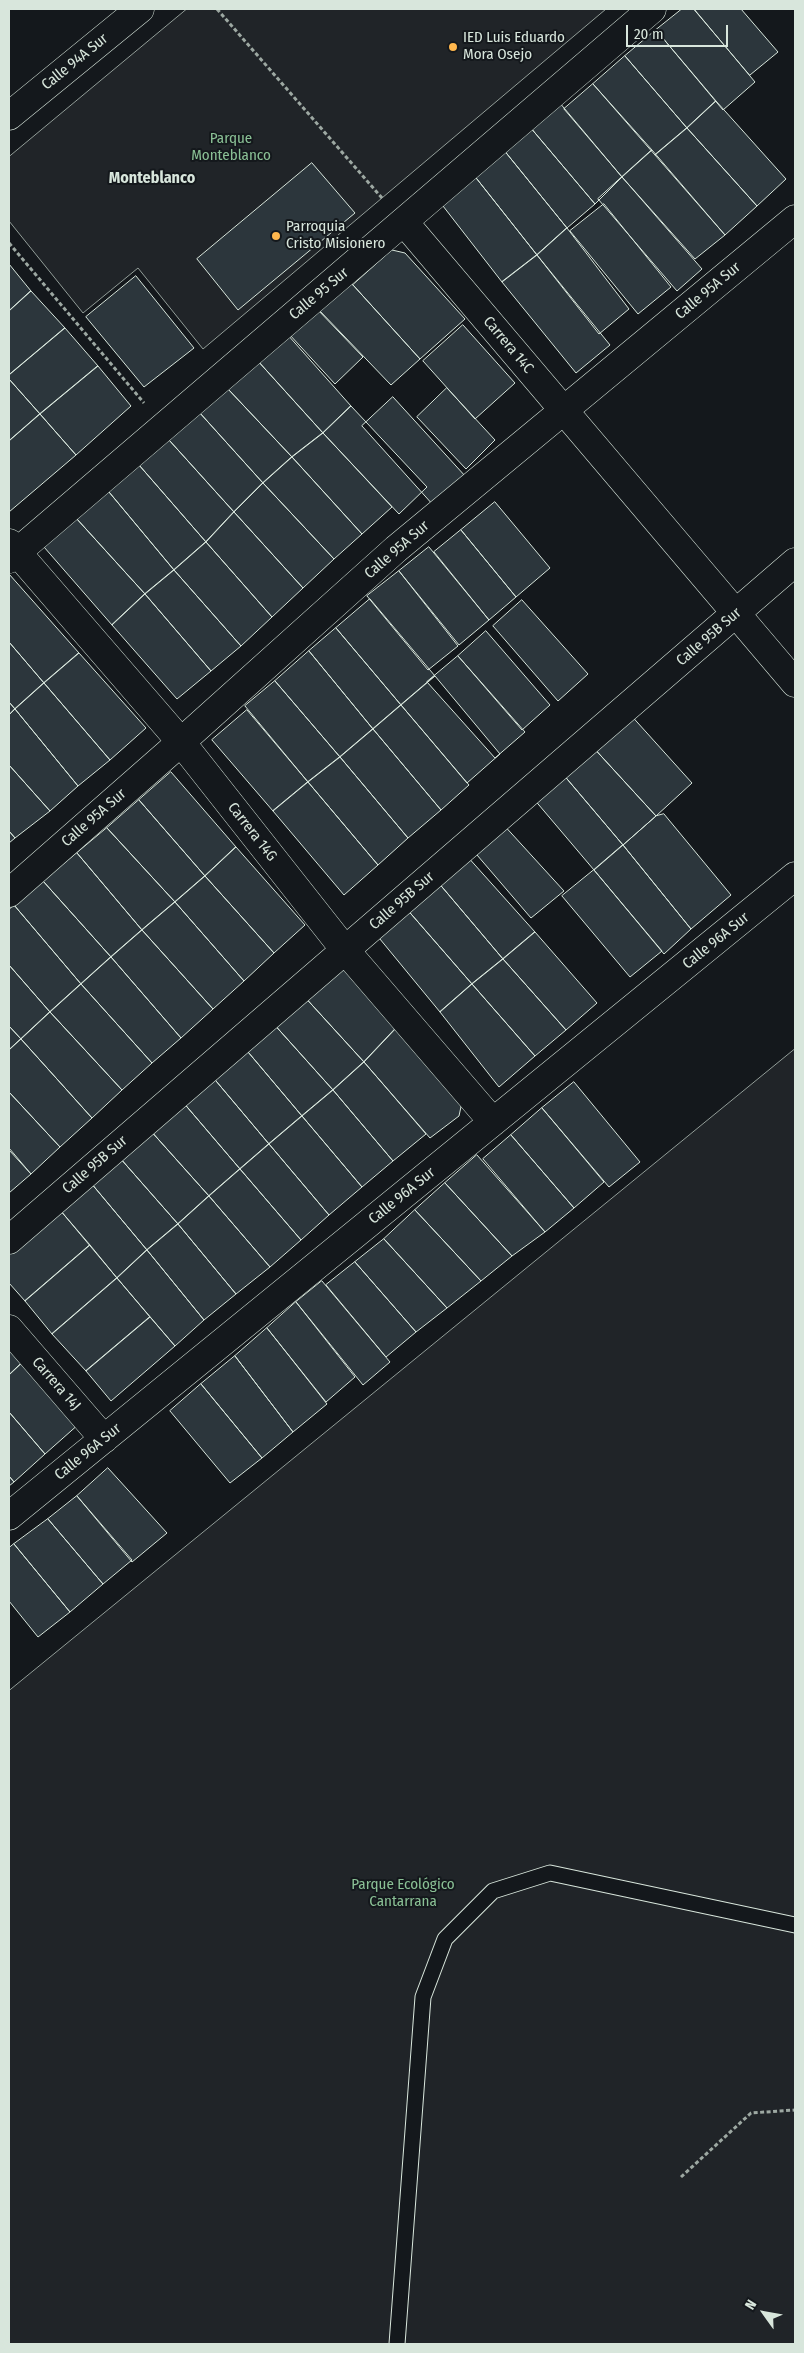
<!DOCTYPE html>
<meta charset="utf-8">
<style>
body{margin:0}
#map{position:relative;width:804px;height:2353px;overflow:hidden;background:#14181c;font-family:"Fira Sans Condensed",sans-serif}
canvas{display:block}
.frame{position:absolute;inset:0;border:10px solid #d8e6dc;pointer-events:none}
.north{position:absolute;left:739px;top:2288px;width:50px;height:50px;-webkit-text-stroke:4px #14181c;paint-order:stroke;rotate:302deg;font-size:14px;font-weight:700;line-height:20px;text-align:center;color:#d8e6dc}
.north::after{content:'';display:block;margin:auto;width:18px;height:22px;background:#d8e6dc;clip-path:polygon(50% 0,100% 100%,50% 72%,0 100%)}
.scale{position:absolute;left:626px;top:25px;width:102px;height:22px;box-sizing:border-box;border:2px solid #d8e6dc;border-top:0;padding-left:6px;font-size:15px;line-height:18px;white-space:nowrap;color:#d8e6dc;-webkit-text-stroke:4px #14181c;paint-order:stroke}
</style>
<div id="map">
<canvas width="804" height="2353"></canvas>
<div class="frame"></div>
<div class="north">N</div>
<div class="scale">20 m</div>
</div>
<script>
const c = document.querySelector('canvas').getContext('2d');
c.lineJoin = 'round';
function fillPath(path, color) { c.fillStyle = color; c.fill(path, 'evenodd'); }
function stroke(path, color, width, dash) { c.strokeStyle = color; c.lineWidth = width; c.lineCap = dash ? 'butt' : 'round'; c.setLineDash(dash || []); c.stroke(path); }
function label(font, color, halo, rows, align = 'center') {
  c.font = font + ' "Fira Sans Condensed",sans-serif'; c.lineWidth = 4; c.setLineDash([]); c.textBaseline = 'middle'; c.strokeStyle = halo; c.fillStyle = color; for (const [text, x, y, turn = 0] of rows) {
    c.save(); c.translate(x, y); c.rotate((+turn || 0) * Math.PI / 180); c.textAlign = isNaN(turn) ? turn : align; if (halo) c.strokeText(text, 0, 0); c.fillText(text, 0, 0); c.restore();
  }
}
const green = new Path2D(`
 M187 9H606L203 349 138 268 83 313 9 221V157Z
 M795 1049V2344H9V1691Z`);
fillPath(green, '#202428');
stroke(green, '#939e99', 1);
const building = new Path2D(`
 M682 9H694L755 82 723 110 656 30Z
 M694 9H741L778 52 750 75Z
 M656 30 716 101 687 128 625 56Z
 M625 56 687 128 655 155 593 84Z
 M593 84 652 150 622 177 564 109Z
 M716 101 786 179 757 206 687 128Z
 M559 102 622 177 595 204 530 127Z
 M530 127 595 204 567 228 503 149Z
 M687 128 757 206 725 235 655 155Z
 M503 149 567 228 537 255 473 174Z
 M652 150 725 235 695 259 622 177Z
 M312 163 355 213 238 310 197 259Z
 M473 174 537 255 502 282 443 206Z
 M622 177 702 269 677 291 598 199Z
 M604 204 671 287 638 314 570 231Z
 M567 228 629 309 599 334 537 255Z
 M392 250 405 253 465 319 420 359 353 285Z
 M537 255 610 345 576 373 502 282Z
 M9 264 31 291 9 311Z
 M136 276 194 348 144 387 86 317Z
 M348 282 353 285 420 359 391 385 319 310Z
 M31 291 65 328 9 375V311Z
 M317 309 363 357 335 384 289 334Z
 M463 325 515 383 475 419 423 361Z
 M65 328 98 366 40 414 9 379V375Z
 M287 334 351 406 323 433 257 360Z
 M257 360 323 433 292 457 228 389Z
 M98 366 131 406 76 455 40 414Z
 M9 379 40 414 9 441Z
 M447 388 495 440 466 469 417 417Z
 M228 389 292 457 263 483 199 412Z
 M393 397 466 477 434 506 362 426Z
 M351 406 427 487 399 514 323 433Z
 M199 412 263 483 234 512 169 440Z
 M40 414 76 455 9 512V441Z
 M323 433 392 507 362 534 292 457Z
 M169 440 234 512 206 542 139 465Z
 M292 457 362 534 334 559 263 483Z
 M139 465 206 542 174 570 109 492Z
 M263 483 334 559 303 588 234 512Z
 M109 492 174 570 145 594 76 518Z
 M495 502 550 568 516 597 461 530Z
 M234 512 303 588 272 617 206 542Z
 M76 518 145 594 112 625 44 547Z
 M461 530 516 597 489 620 434 552Z
 M206 542 272 617 241 646 174 570Z
 M429 547 489 620 459 645 399 571Z
 M174 570 241 646 211 671 145 594Z
 M399 571 458 646 428 670 367 596Z
 M9 574 79 653 44 683 9 642Z
 M145 594 211 671 177 699 112 625Z
 M370 599 435 676 401 705 336 628Z
 M522 600 588 674 558 701 493 626Z
 M336 628 401 705 373 729 309 651Z
 M486 631 550 705 522 730 458 656Z
 M9 642 44 683 15 709 9 702Z
 M309 651 373 729 340 757 275 681Z
 M79 653 146 728 110 760 44 683Z
 M458 656 525 732 495 758 427 682Z
 M435 676 500 754 467 783 401 705Z
 M275 681 340 757 308 782 245 706Z
 M44 683 110 760 78 786 15 709Z
 M9 702 15 709 9 715Z
 M401 705 469 785 441 810 373 729Z
 M15 709 78 786 50 811 9 765V715Z
 M247 710 308 782 273 811 212 740Z
 M628 712 692 783 656 816 591 745Z
 M373 729 441 810 408 838 340 757Z
 M591 745 656 816 623 845 562 773Z
 M340 757 408 838 378 865 308 782Z
 M9 765 50 811 15 838 9 831Z
 M171 772 236 847 205 876 139 800Z
 M562 773 623 845 594 870 533 798Z
 M308 782 378 865 344 895 273 811Z
 M139 800 205 876 175 902 107 828Z
 M664 814 731 895 691 929 623 845 656 816Z
 M501 822 564 891 531 918 471 848Z
 M107 828 175 902 142 930 77 853Z
 M9 831 15 838 9 843Z
 M623 845 691 929 664 954 594 870Z
 M236 847 305 925 274 953 205 876Z
 M77 853 142 930 111 957 43 881Z
 M466 855 535 932 503 959 437 881Z
 M594 870 662 951 630 977 562 896Z
 M205 876 274 953 244 981 175 902Z
 M43 881 111 957 81 984 14 905Z
 M437 881 503 959 472 984 405 907Z
 M175 902 244 981 213 1009 142 930Z
 M14 905 81 984 50 1012 9 965V910Z
 M405 907 472 984 440 1012 375 933Z
 M142 930 213 1009 181 1038 111 957Z
 M535 932 597 1003 566 1030 503 959Z
 M111 957 181 1038 152 1063 81 984Z
 M503 959 566 1030 535 1056 472 984Z
 M337 961 399 1025 364 1062 302 994Z
 M9 965 50 1012 21 1039 9 1026Z
 M81 984 152 1063 122 1090 50 1012Z
 M472 984 535 1056 499 1087 440 1012Z
 M302 994 364 1062 333 1090 272 1022Z
 M50 1012 122 1090 92 1118 21 1039Z
 M272 1022 333 1090 302 1116 243 1046Z
 M399 1025 462 1102 459 1116 430 1138 364 1062Z
 M9 1026 21 1039 9 1050Z
 M21 1039 92 1118 60 1147 9 1092V1050Z
 M243 1046 302 1116 269 1144 211 1075Z
 M364 1062 426 1134 393 1161 333 1090Z
 M211 1075 269 1144 240 1169 182 1101Z
 M574 1082 640 1162 609 1187 542 1108Z
 M333 1090 393 1161 362 1187 302 1116Z
 M9 1092 60 1147 31 1174 9 1150Z
 M182 1101 240 1169 209 1196 150 1130Z
 M542 1108 604 1182 574 1208 511 1135Z
 M302 1116 362 1187 329 1215 269 1144Z
 M150 1130 209 1196 178 1224 120 1158Z
 M511 1135 574 1208 545 1232 483 1159Z
 M269 1144 329 1215 301 1240 240 1169Z
 M9 1148 31 1174 9 1193Z
 M477 1155 545 1232 512 1256 445 1183Z
 M120 1158 178 1224 147 1250 91 1183Z
 M240 1169 301 1240 270 1267 209 1196Z
 M91 1183 147 1250 117 1278 60 1210Z
 M445 1183 512 1256 481 1281 415 1210Z
 M209 1196 270 1267 236 1294 178 1224Z
 M60 1210 90 1245 25 1301 9 1283V1252Z
 M415 1210 481 1281 447 1308 384 1239Z
 M178 1224 236 1294 204 1320 147 1250Z
 M384 1239 447 1308 416 1332 355 1262Z
 M90 1245 117 1278 52 1334 25 1301Z
 M147 1250 204 1320 175 1346 117 1278Z
 M355 1262 416 1332 386 1357 326 1285Z
 M117 1278 150 1317 86 1371 52 1334Z
 M322 1281 390 1362 363 1385 296 1302Z
 M296 1302 355 1377 326 1402 267 1328Z
 M150 1317 175 1346 111 1401 86 1371Z
 M267 1328 327 1404 293 1432 235 1356Z
 M9 1342 25 1360 9 1375Z
 M235 1356 293 1432 262 1458 201 1384Z
 M25 1360 80 1423 45 1454 9 1412V1375Z
 M201 1384 262 1458 230 1483 170 1411Z
 M9 1412 45 1454 14 1482 9 1476Z
 M108 1468 167 1533 132 1562 77 1496Z
 M9 1476 14 1482 9 1486Z
 M77 1496 132 1560 103 1584 48 1519Z
 M48 1519 103 1584 70 1612 14 1544Z
 M14 1544 70 1612 38 1637 9 1601V1548Z`);
fillPath(building, '#2c363c');
stroke(building, '#d8e6dc', 1);
const lane = new Path2D(`
 M397 2344 423 1997 445 1939 493 1891 550 1873 795 1925`);
const street = new Path2D(`
 M9 116 140 9
 M404 222 795 683
 M9 543 181 742 345 950 493 1122
 M9 559 652 9
 M9 893 181 742 396 549 795 219
 M9 1240 795 562
 M9 1329 104 1439
 M9 1516 795 876`);
stroke(lane, '#d8e6dc', 17);
stroke(street, '#d8e6dc', 29);
stroke(new Path2D(`
 M217 9 382 198
 M9 243 144 403
 M681 2177 751 2113 795 2110`), '#9da8a2', 3, [4, 2.5]);
stroke(lane, '#14181c', 15);
stroke(street, '#14181c', 28);
for (const [x, y, r, color] of [
 [453,47,5,"#ffb74d"],
 [276,236,5,"#ffb74d"]
]) { const dot = new Path2D(); dot.arc(x, y, r, 0, 2 * Math.PI); c.fillStyle = color; c.fill(dot); stroke(dot, '#14181c', 2); }
label('15px', '#d8e6dc', '#14181c', [
 ["IED Luis Eduardo",463,38],
 ["Mora Osejo",463,55],
 ["Parroquia",286,227],
 ["Cristo Misionero",286,244]
], 'left');
label('15px', '#d8e6dc', '#14181c', [
 ["Calle 94A Sur",75,62,-39],
 ["Calle 95A Sur",708,291,-40],
 ["Calle 95 Sur",319,294,-40],
 ["Carrera 14C",508,345,50],
 ["Calle 95A Sur",397,550,-41],
 ["Calle 95B Sur",709,637,-41],
 ["Calle 95A Sur",94,818,-41],
 ["Carrera 14G",252,832,52],
 ["Calle 95B Sur",402,901,-41],
 ["Calle 96A Sur",716,941,-39],
 ["Calle 95B Sur",95,1165,-41],
 ["Calle 96A Sur",402,1196,-39],
 ["Carrera 14J",56,1384,49],
 ["Calle 96A Sur",88,1452,-39]
]);
label('15px', '#8ac095', '#14181c', [
 ["Parque",231,139],
 ["Monteblanco",231,156],
 ["Parque Ecológico",403,1885],
 ["Cantarrana",403,1902]
]);
label('bold 16px', '#d8e6dc', '#14181c', [
 ["Monteblanco",152,179]
]);
</script>
